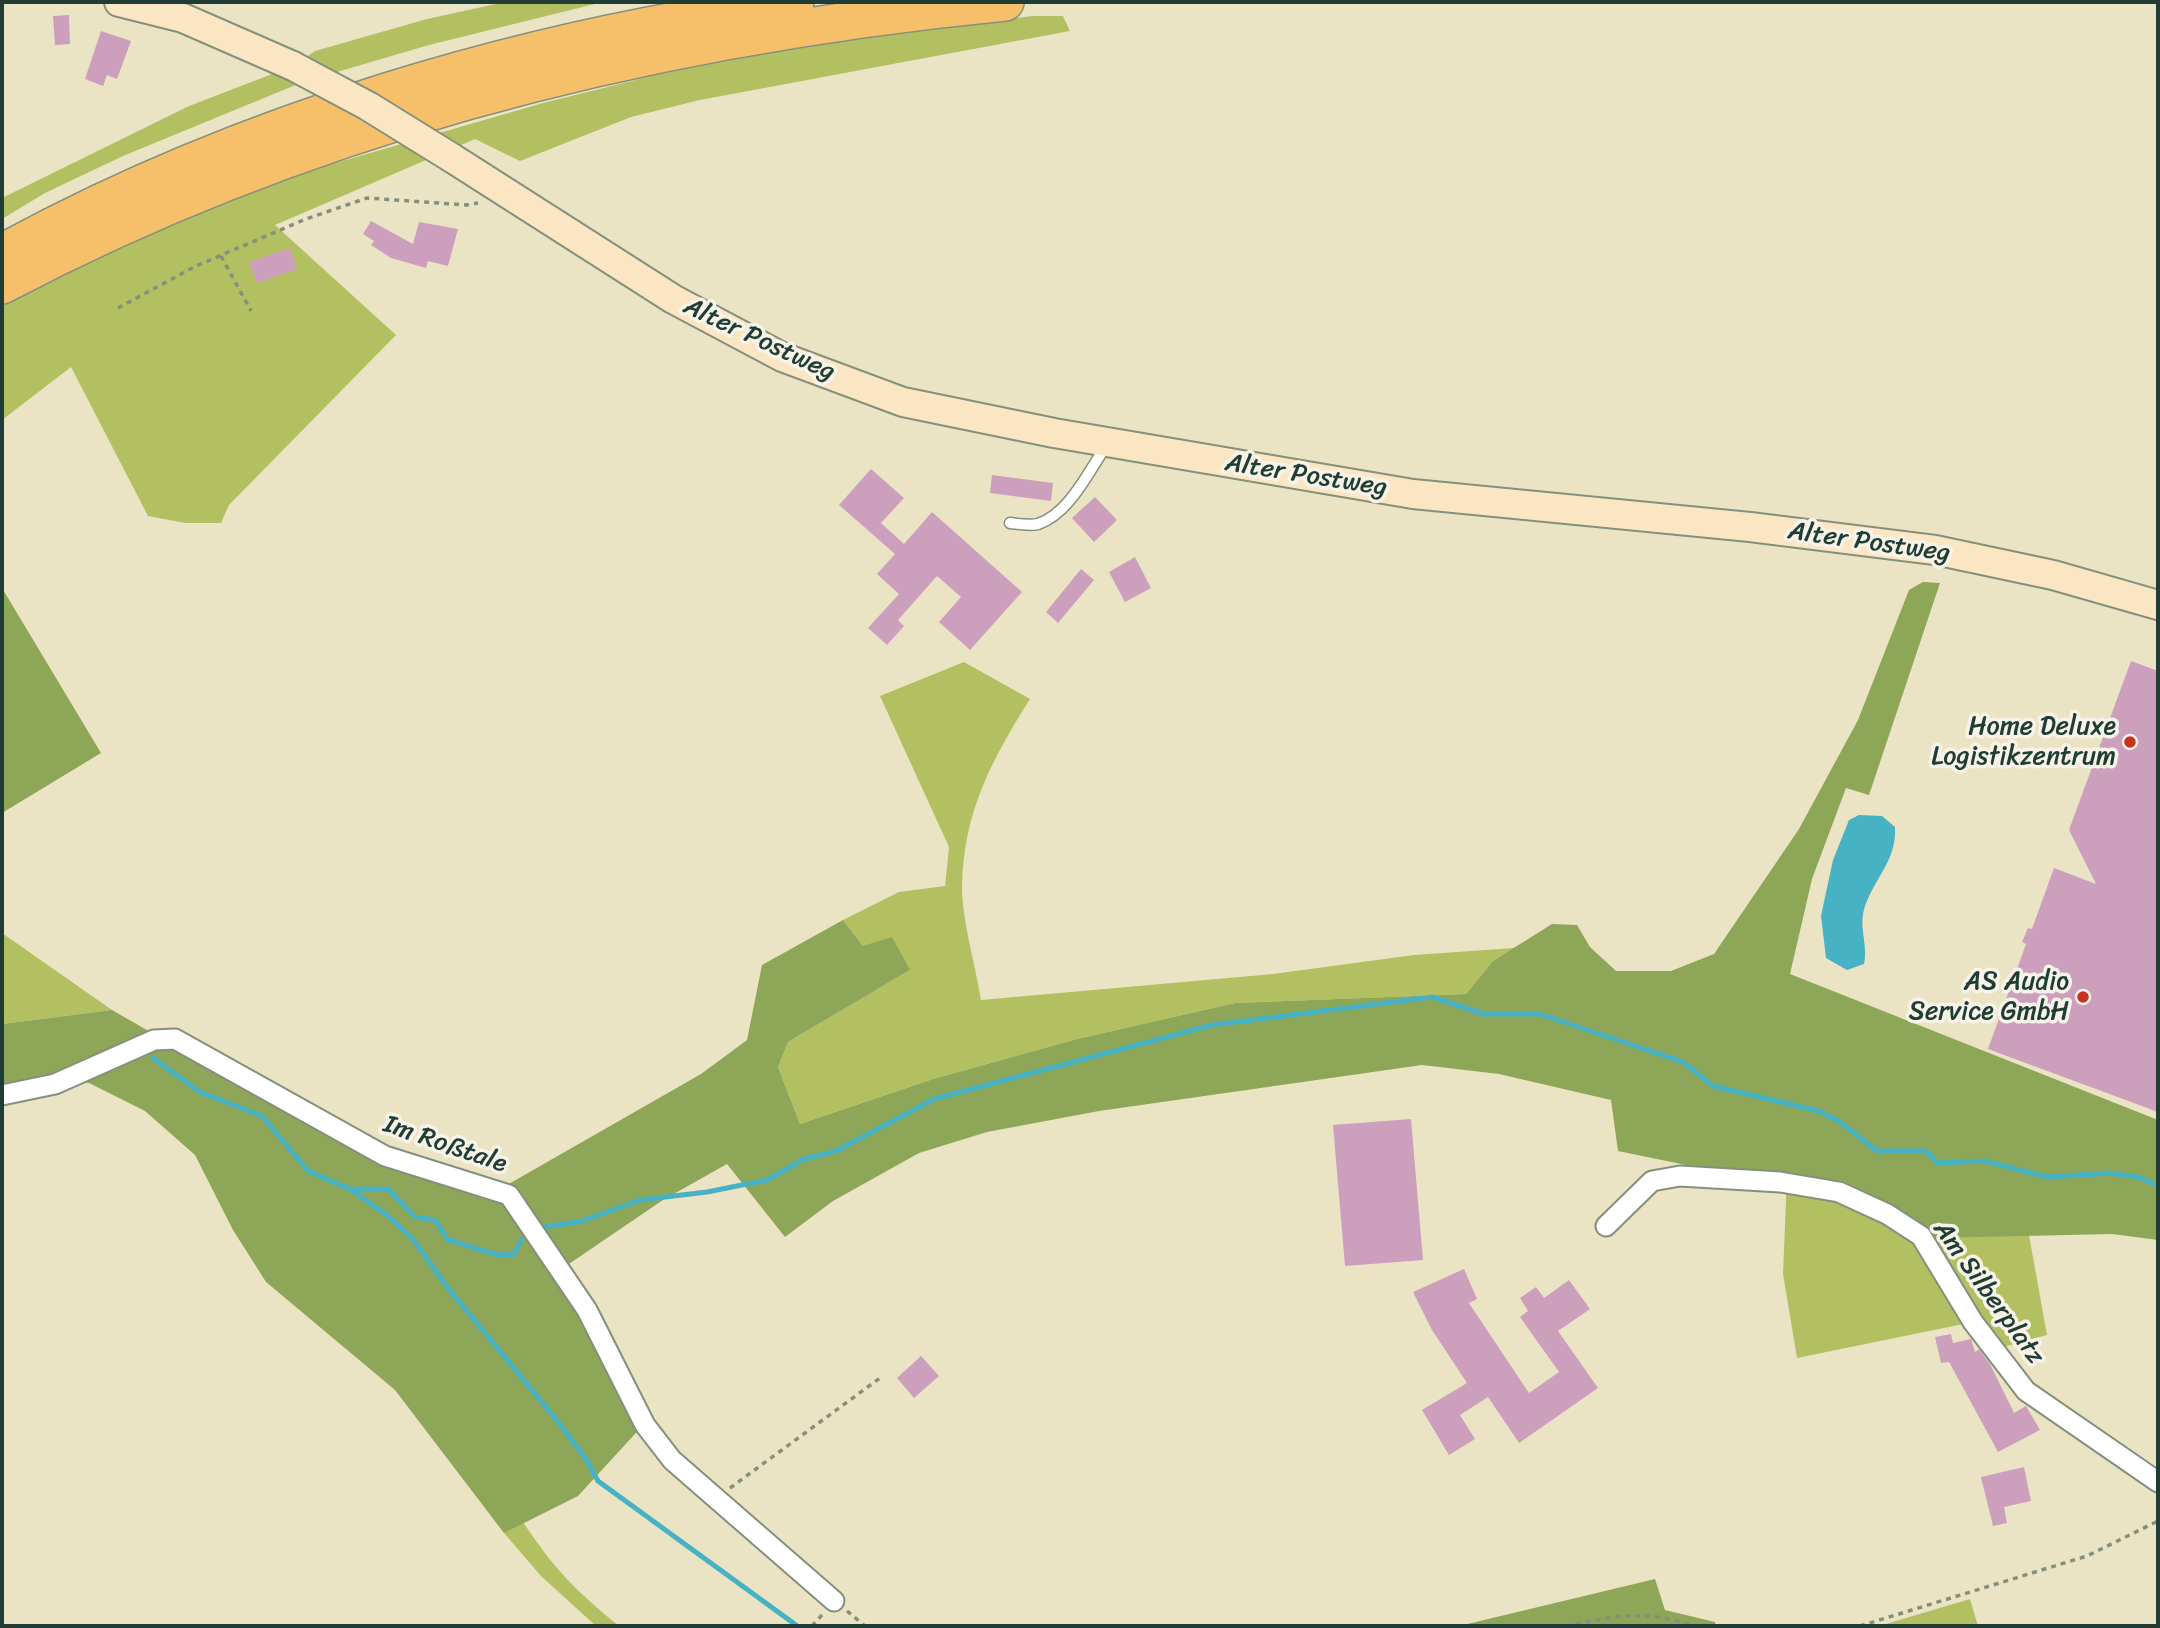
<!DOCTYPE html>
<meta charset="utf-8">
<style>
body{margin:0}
#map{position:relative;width:2160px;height:1628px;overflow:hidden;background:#ebe4c4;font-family:Sriracha,sans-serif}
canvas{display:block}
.frame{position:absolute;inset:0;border:4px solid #1f3d34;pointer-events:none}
</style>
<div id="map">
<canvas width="2160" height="1628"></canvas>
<div class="frame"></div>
</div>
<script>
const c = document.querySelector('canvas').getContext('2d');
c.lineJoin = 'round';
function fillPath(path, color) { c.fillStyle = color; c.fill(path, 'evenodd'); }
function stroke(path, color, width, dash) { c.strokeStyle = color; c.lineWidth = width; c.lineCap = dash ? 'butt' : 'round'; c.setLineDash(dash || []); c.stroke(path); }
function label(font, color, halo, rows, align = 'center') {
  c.font = font + ' Sriracha,sans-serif'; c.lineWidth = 7; c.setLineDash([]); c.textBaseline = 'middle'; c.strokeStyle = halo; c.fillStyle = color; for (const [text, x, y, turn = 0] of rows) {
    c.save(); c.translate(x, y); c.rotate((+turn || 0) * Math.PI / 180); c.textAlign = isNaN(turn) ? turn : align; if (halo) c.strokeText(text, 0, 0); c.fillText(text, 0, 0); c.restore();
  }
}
fillPath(new Path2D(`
 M505 2H603L429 45 303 82 123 156 45 193 2 219V198L189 106 293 66 315 51 427 19Z
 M1032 16H1063L1070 31 700 100 631 117 520 161 475 139 275 225 396 335 229 505 221 523H185L148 516 71 367 2 420V305L168 225 287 177 543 103 656 75 805 46Z
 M964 662 1030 699C991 761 963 813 962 888 962 920 976 967 981 1000L1273 974 1414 955 1514 948 1493 961 1466 994 1235 1003 1077 1039 933 1079 800 1124 778 1067 788 1042 910 970 863 946 843 920 899 892 945 886 949 847 880 696Z
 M2 933 112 1010 2 1024Z
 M1787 1175 1843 1181 1894 1207 1933 1238 2029 1235 2047 1335 2000 1348 1978 1321 1797 1358 1783 1274Z
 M523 1522C555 1570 575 1590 619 1626H596L541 1576 504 1533Z
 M1970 1599 1978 1626H1879Z`), '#b3c062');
fillPath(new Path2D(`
 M1923 582 1940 583 1869 795 1846 788 1812 879 1790 974 2158 1120V1240L2112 1234 1933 1238 1894 1207 1843 1181 1686 1165 1618 1151 1611 1100 1499 1074 1422 1065 1099 1111 987 1132 919 1153 833 1201 785 1237 727 1164 663 1200 560 1270 645 1423 578 1496 504 1533 395 1390 266 1282 233 1230 195 1155 145 1111 89 1083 52 1076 2 1086V1024L112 1010 180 1049 387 1154 500 1189 701 1074 747 1040 762 965 843 920 863 946 892 937 910 970 788 1042 778 1067 800 1124 933 1079 1077 1039 1235 1003 1466 994 1493 961 1552 924 1577 925 1590 947 1616 971H1671L1714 954 1799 829 1858 720 1909 590Z
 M2 588 101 753 2 813Z
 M1655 1579 1665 1610 1715 1622 1716 1626H1459Z`), '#8ea658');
fillPath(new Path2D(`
 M1859 815 1882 816 1895 827C1897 864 1870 881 1863 914 1860 930 1868 947 1864 964L1847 970 1826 958 1821 916 1833 860 1849 820Z`), '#46b2c4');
stroke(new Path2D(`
 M153 1058 200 1092 262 1116 308 1171 350 1189 387 1215 412 1238 448 1288 555 1418 586 1459 598 1481 796 1625
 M352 1189H388L415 1217 435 1220 448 1240C468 1244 496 1259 514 1254L521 1240
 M544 1227 582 1221 640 1200 707 1192 767 1180 804 1159 836 1151 934 1099 1212 1025 1432 997 1484 1014H1540L1683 1062 1713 1086 1819 1111 1840 1122 1877 1151H1926L1937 1163 1985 1161 2047 1177 2109 1173 2139 1177 2158 1186`), '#46b2c4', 5);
fillPath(new Path2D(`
 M69 15 70 44 55 45 53 16Z
 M101 31 131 41 117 79 107 75 103 86 85 79Z
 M371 221 413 244 419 222 458 229 448 266 428 261 426 268 391 258 371 245 374 241 363 234Z
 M290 248 297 269 257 283 249 262Z
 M871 469 904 498 881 523 904 544 932 512 1022 592 970 650 939 622 961 597 937 576 898 620 904 626 887 645 868 628 899 594 877 574 895 554 839 505Z
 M992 475 1053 483 1051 501 990 493Z
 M1095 497 1117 520 1094 542 1072 518Z
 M1135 557 1151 588 1125 602 1109 572Z
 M1081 569 1094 580 1058 623 1046 612Z
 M2131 661 2158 671V1112L1988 1049 2026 944 2022 942 2028 928 2032 929 2054 868 2096 884 2069 830Z
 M1411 1119 1423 1260 1345 1266 1333 1125Z
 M1464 1269 1477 1299 1469 1303 1529 1393 1559 1372 1520 1317 1528 1311 1520 1298 1536 1287 1544 1298 1569 1280 1590 1309 1558 1331 1598 1388 1519 1443 1488 1397 1460 1415 1475 1439 1449 1455 1422 1410 1467 1383 1432 1330 1413 1292Z
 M1951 1334 1953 1343 1971 1339 1975 1352 1979 1349 1990 1364 2014 1413 2026 1406 2040 1430 1998 1452 1949 1362 1941 1363 1935 1337Z
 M921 1356 939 1376 914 1398 897 1378Z
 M2024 1467 2031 1501 2004 1507 2007 1523 1993 1526 1981 1477Z`), '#cc9fbd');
const lane = new Path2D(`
 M1010 523C1019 524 1029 526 1038 524 1069 514 1089 471 1106 446`);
const street = new Path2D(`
 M2 1095 55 1084 154 1040 175 1039 385 1156 509 1195 587 1310 645 1425 672 1460 834 1601
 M1606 1226 1652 1181 1680 1176 1780 1182 1839 1192 1887 1214 1921 1236 1973 1322 2026 1391 2158 1482`);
const secondary = new Path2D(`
 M119 2 183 18 293 66
 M452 158 673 299 782 357 903 402 1054 433 1413 494 1750 527 1935 550 2053 575 2158 605`);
const highway = new Path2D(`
 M2 253C241 122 525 38 795 2
 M2 285C312 121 657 36 1005 2`);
stroke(lane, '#85907c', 13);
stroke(street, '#85907c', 23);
stroke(secondary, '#85907c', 32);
stroke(highway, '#85907c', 40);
stroke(new Path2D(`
 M221 256 251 311
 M118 308 196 266 306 219 367 198 467 205 478 203
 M730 1488 880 1378
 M847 1611 865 1626
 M812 1626 822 1615
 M1566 1626C1615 1616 1644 1609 1693 1626
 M1860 1626 2087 1556 2158 1521`), '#85907c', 3.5, [5, 5]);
stroke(lane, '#fff', 10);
stroke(street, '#fff', 19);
stroke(secondary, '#fbe6c4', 28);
stroke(highway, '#f6c06b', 37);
const secondaryBridge = new Path2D(`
 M293 66 368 106 452 158`);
stroke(secondaryBridge, '#85907c', 32, []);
stroke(secondaryBridge, '#fbe6c4', 28);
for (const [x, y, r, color] of [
 [2130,742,7,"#c8321e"],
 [2083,997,7,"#c8321e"]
]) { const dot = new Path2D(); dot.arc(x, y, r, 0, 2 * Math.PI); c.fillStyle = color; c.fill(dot); stroke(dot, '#f7f3e8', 2.5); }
label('26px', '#1f3d34', '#f7f3e8', [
 ["Alter Postweg",759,340,25],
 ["Alter Postweg",1306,476,9],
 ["Alter Postweg",1869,543,8],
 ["Im Roßtale",445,1145,19],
 ["Am Silberplatz",1988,1293,54]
]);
label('26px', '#1f3d34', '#f7f3e8', [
 ["Home Deluxe",2116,727],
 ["Logistikzentrum",2116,757],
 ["AS Audio",2069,982],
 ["Service GmbH",2069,1012]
], 'right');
</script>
